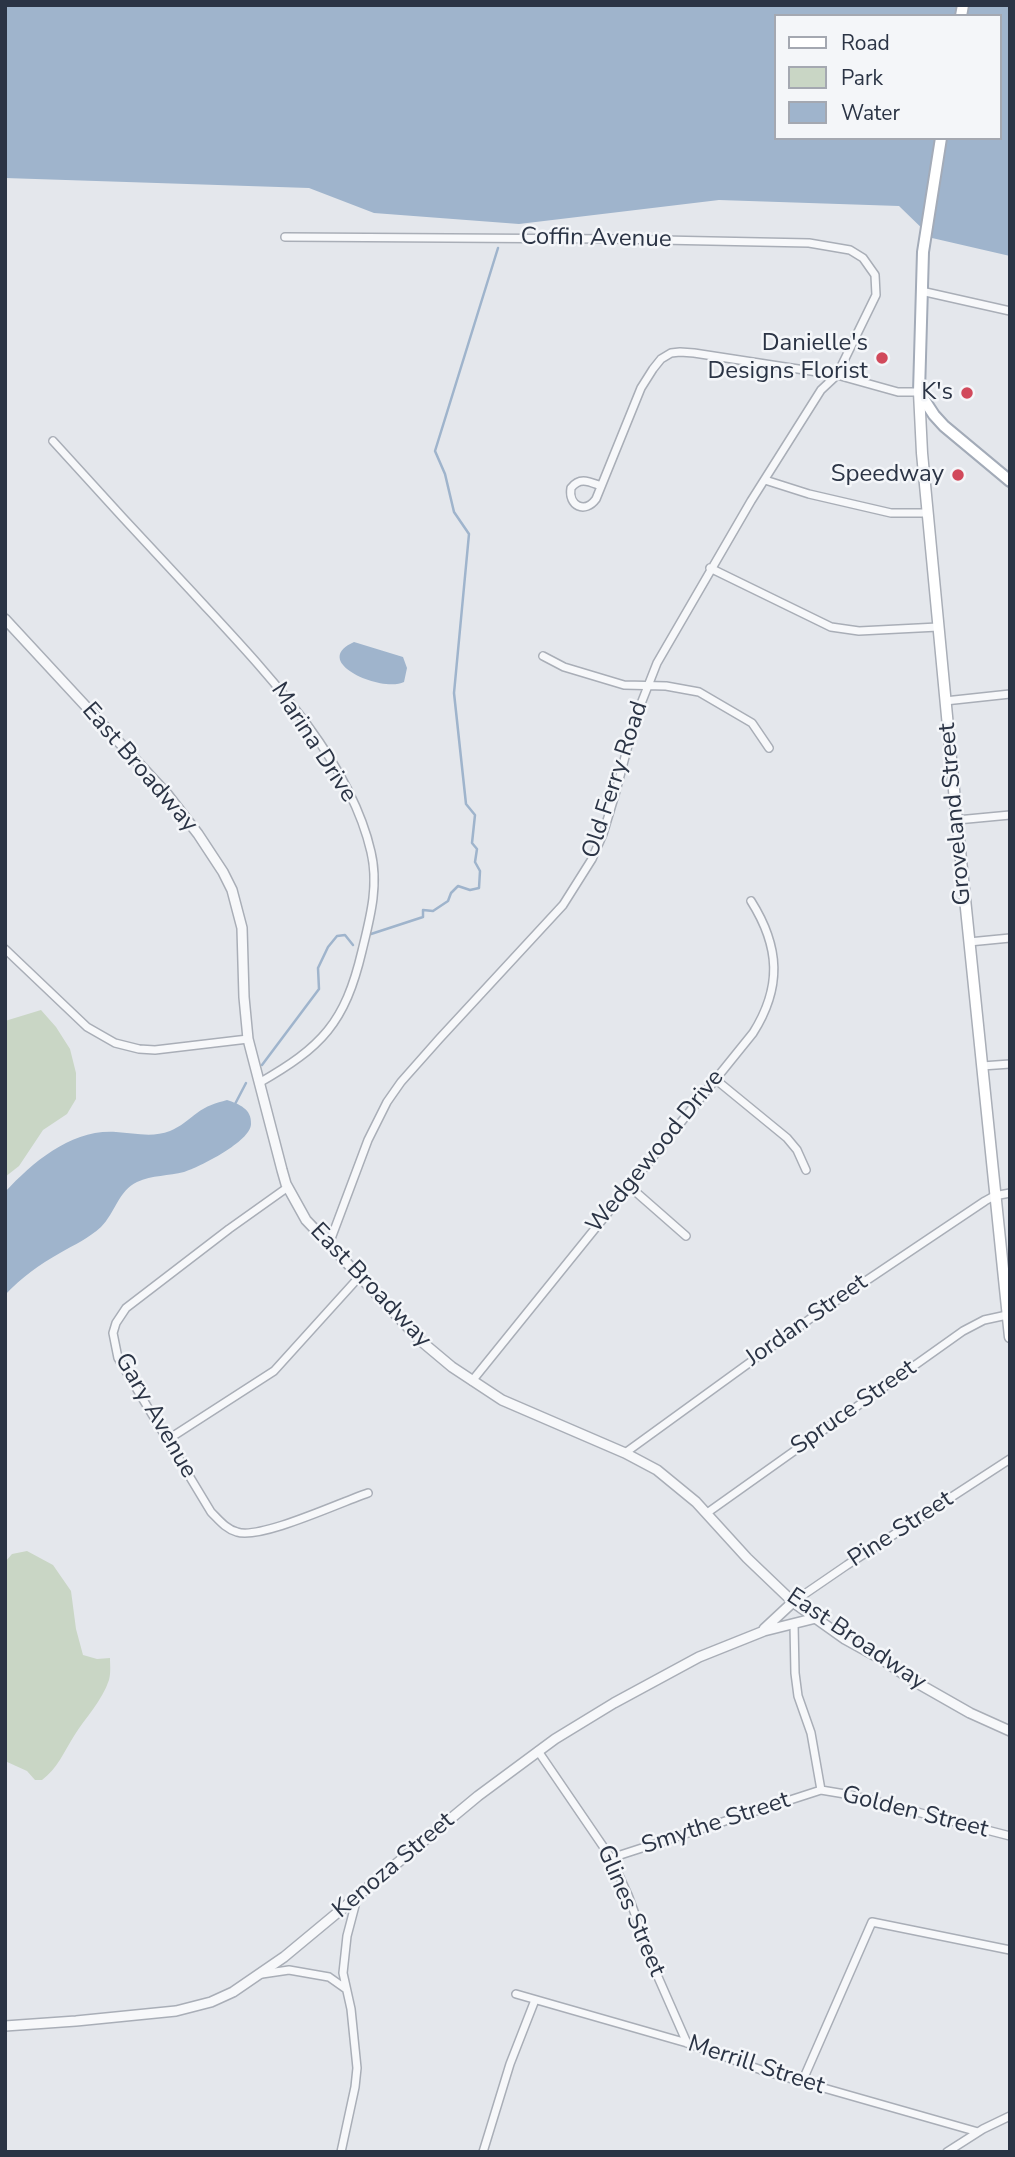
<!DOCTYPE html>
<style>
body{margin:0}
#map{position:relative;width:1015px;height:2157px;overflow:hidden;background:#e4e7ec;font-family:"Nunito Sans",sans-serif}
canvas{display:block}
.frame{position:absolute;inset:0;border:7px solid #2b3445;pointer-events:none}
.legend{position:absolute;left:774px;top:14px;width:228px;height:126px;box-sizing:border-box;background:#f4f6f9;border:2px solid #a4a8b1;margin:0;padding:9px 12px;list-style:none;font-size:21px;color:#2b3445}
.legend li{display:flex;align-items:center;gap:14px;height:35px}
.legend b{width:35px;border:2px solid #a4a8b1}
</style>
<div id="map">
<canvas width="1015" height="2157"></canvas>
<div class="frame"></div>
<ul class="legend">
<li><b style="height:9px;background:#fff"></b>Road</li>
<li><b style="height:19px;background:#c9d6c5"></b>Park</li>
<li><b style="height:19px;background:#9fb4cc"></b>Water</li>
</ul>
</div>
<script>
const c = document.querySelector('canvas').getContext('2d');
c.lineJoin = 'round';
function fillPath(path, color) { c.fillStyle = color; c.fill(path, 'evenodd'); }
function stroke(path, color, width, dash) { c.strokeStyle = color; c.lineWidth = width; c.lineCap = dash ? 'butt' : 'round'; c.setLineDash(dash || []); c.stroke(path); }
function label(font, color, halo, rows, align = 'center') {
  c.font = font + ' "Nunito Sans",sans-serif'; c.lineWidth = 5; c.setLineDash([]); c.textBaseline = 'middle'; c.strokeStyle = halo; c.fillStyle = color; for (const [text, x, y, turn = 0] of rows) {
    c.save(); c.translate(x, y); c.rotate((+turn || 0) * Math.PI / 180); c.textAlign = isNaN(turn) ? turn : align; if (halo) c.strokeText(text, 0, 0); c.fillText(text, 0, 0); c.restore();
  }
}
fillPath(new Path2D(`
 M41 1010 56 1027 70 1049 76 1073V1099L67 1114 43 1130 19 1166 5 1177V1021Z
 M27 1551 53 1565 71 1591 76 1629 83 1655 97 1659 110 1658C110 1665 111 1673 109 1680 102 1701 85 1718 74 1736 64 1752 57 1769 42 1780H35L27 1771 5 1761V1562L12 1554Z`), '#c9d6c5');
fillPath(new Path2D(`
 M5 5H1010V256L932 238 899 206 719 200 519 224 374 213 309 188 5 178ZM775 16H999V138H775Z
 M354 642 403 657 407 668 404 682C382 693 309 662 354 642Z
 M227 1100C239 1104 252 1109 251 1124 251 1141 200 1167 184 1172 169 1176 152 1175 137 1182 119 1190 115 1213 101 1227 89 1238 74 1245 60 1253 39 1265 22 1277 5 1295V1192C34 1161 72 1129 116 1132 134 1133 152 1138 170 1131 180 1127 189 1119 197 1113 206 1106 216 1103 227 1100Z`), '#9fb4cc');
stroke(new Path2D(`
 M371 934 423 917V910L433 911 448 901 451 893 458 886 470 890 479 888 480 871 475 862 477 849 472 843 475 815 466 804 454 693 469 534 454 512 445 474 435 451 498 248
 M262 1065 319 989 318 968 328 947 337 936 345 935 353 945
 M234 1106 246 1083`), '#9fb4cc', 2.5);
const minor = new Path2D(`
 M285 237 612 239 809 243 850 250 863 258 875 275 876 295 837 375 821 390 751 501 657 663 635 719 616 791 603 834 592 859 563 905 440 1038 401 1082 387 1102 368 1140 329 1244
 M921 291 1010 311
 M53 441C99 492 146 543 193 593 258 664 349 755 371 852 379 886 370 918 362 951 345 1023 322 1047 259 1083
 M765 480 809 494 891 513H928
 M601 486C590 482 580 476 571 488 568 506 585 514 596 499L641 388 653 369 661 359 671 353 680 352 694 353 837 375 898 392H919
 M710 568 831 627 859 631 938 627
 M543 656 564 667 624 685 666 686 699 692 752 723 769 748
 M945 701 1010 694
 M957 820 1010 815
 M969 942 1010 938
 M5 949 87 1027 115 1043 139 1049 155 1050 248 1039
 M982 1066 1010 1064
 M715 1079 787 1138 797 1150 806 1170
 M629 1186 686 1236
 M288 1187 229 1229 126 1308 116 1323 113 1333 118 1358 211 1512C219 1520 226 1529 237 1532 260 1540 341 1502 368 1493
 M472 1381 753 1033C782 987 780 947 751 901
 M167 1440 274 1371 360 1276
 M625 1453 818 1313 985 1201 994 1196 1010 1193
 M707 1513 963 1331 984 1320 1007 1315
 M793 1602 847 1565 1010 1459
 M794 1624 795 1673 798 1696 811 1733 821 1790
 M538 1751 611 1858 628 1895 658 1977 687 2043
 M611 1858 821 1790 851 1795 1010 1836
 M262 1974 289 1970 329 1977 346 1989
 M516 1994 687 2043 764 2071 978 2132
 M802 2082 872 1922 1010 1950
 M341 2152 355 2087 357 2068 351 2009 343 1973 347 1936 357 1898
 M483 2152 510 2064 535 2000
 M947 2152 983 2129 1010 2116`);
const tertiary = new Path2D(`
 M5 619 167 794 198 834 223 872 232 890 242 928 244 997 248 1039 282 1170 286 1184 306 1220 421 1341 452 1367 502 1400 625 1453 657 1470 696 1502 747 1558 793 1602 845 1639 883 1660 912 1680 970 1713 1010 1731
 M764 1629 793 1602
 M5 2026 76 2021 176 2011 211 2002 233 1992 284 1957 478 1796 555 1739 614 1703 699 1657 764 1631 816 1618`);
const secondary = new Path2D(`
 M919 392 922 453 956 811 1010 1337`);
const primary = new Path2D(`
 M961 16 963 5
 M941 138 923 252 919 392 934 415 944 426 1010 481`);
stroke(minor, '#a9aeb7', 10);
stroke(tertiary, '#a9aeb7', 12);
stroke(secondary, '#a9aeb7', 13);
stroke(primary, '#a3abb8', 14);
stroke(minor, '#f7f8fa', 7);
stroke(tertiary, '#f7f8fa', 9);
stroke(secondary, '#fff', 10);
stroke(primary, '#fff', 10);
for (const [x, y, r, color] of [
 [882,358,7,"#d1495b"],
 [967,393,7,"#d1495b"],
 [958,475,7,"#d1495b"]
]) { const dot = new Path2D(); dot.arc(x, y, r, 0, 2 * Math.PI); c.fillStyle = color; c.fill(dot); stroke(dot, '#f4f6f9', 2.5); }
label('24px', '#2b3445', '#f4f6f9', [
 ["Coffin Avenue",596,239,1],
 ["Marina Drive",313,743,57],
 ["East Broadway",139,768,49],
 ["Old Ferry Road",616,780,-72],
 ["Groveland Street",956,814,-95],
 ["Wedgewood Drive",656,1152,-51],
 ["East Broadway",370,1286,46],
 ["Jordan Street",807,1321,-35],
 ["Spruce Street",854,1408,-35],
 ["Gary Avenue",155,1416,60],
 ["Pine Street",901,1530,-33],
 ["East Broadway",856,1640,34],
 ["Golden Street",915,1813,14],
 ["Smythe Street",716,1824,-18],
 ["Kenoza Street",394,1866,-40],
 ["Glines Street",630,1911,67],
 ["Merrill Street",756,2066,18]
]);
label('24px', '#2b3445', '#f4f6f9', [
 ["Danielle's",868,344],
 ["Designs Florist",868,372],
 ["K's",953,393],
 ["Speedway",944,475]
], 'right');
</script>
